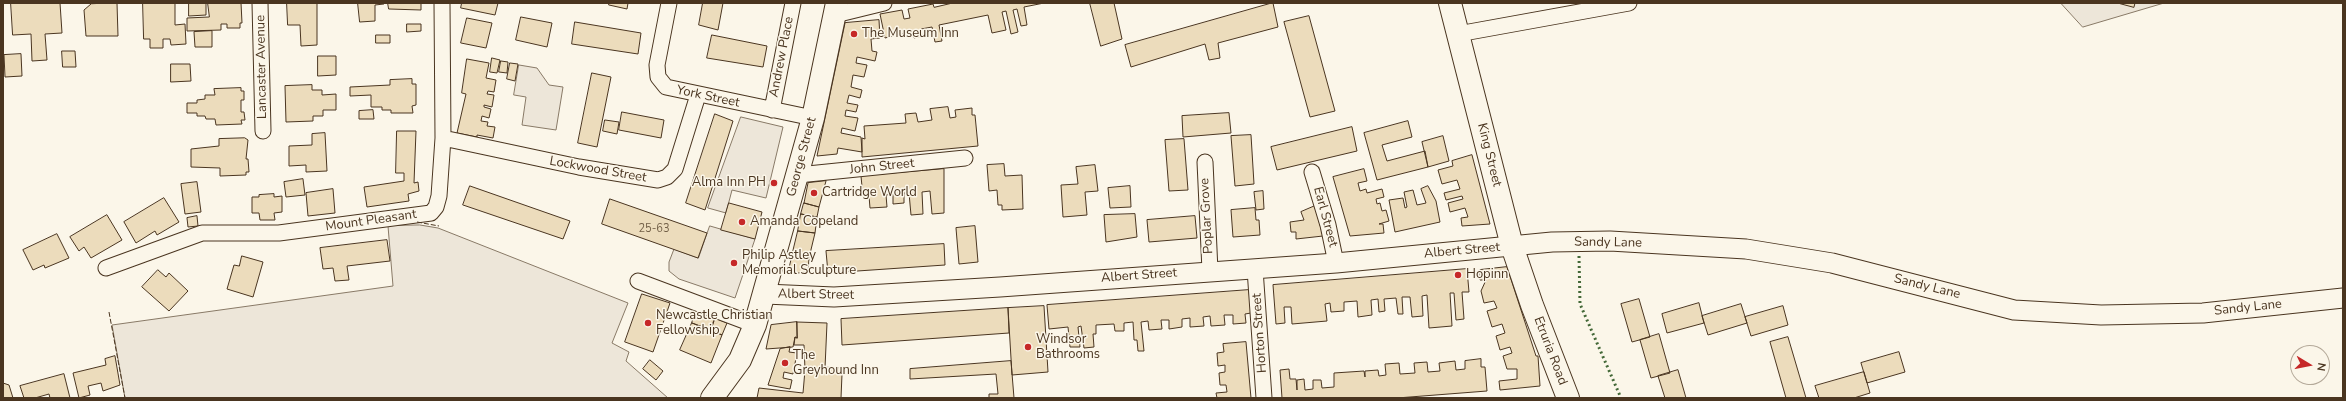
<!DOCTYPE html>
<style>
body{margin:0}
#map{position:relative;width:2346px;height:401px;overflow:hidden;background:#fbf6e9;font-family:"Nunito Sans",sans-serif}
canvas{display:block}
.frame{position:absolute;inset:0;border:4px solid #4a3520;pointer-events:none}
.north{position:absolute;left:2290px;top:345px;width:40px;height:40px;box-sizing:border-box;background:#fbf6e9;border:1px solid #b4a999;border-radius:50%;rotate:100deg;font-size:11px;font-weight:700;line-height:16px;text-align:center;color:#4a3520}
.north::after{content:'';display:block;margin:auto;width:14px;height:18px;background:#c62828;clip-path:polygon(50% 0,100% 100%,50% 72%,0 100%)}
</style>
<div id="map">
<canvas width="2346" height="401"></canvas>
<div class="frame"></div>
<div class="north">N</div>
</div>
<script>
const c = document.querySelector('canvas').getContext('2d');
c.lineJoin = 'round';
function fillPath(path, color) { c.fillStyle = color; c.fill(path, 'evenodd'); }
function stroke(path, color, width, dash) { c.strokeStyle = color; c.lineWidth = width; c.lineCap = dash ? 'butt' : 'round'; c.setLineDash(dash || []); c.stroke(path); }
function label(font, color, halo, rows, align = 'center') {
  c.font = font + ' "Nunito Sans",sans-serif'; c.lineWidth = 3; c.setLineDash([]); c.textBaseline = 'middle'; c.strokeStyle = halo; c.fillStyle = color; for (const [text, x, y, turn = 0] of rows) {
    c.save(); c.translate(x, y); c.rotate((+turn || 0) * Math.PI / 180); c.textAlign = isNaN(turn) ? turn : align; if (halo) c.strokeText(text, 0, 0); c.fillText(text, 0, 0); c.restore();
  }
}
const green = new Path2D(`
 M2061 3H2164L2083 27Z
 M519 65 537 68 549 85 563 87 556 130 522 125 526 97 514 95Z
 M741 117 783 127 766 198 732 190 726 213 708 208Z
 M420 225 438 228 628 303 612 343 629 352 626 361 668 398H125L112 325 393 286 388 226Z
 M710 226 755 239 735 298 679 279 669 271V262L674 249 698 258Z`);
fillPath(green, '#ede6d9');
stroke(green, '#887966', 1);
const building = new Path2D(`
 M11 3H60L62 33 45 34 47 60 32 61 31 34 13 35Z
 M117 3 118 36H86L84 10 91 4Z
 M143 3H175V25L185 24 186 44 171 45 170 39H163V48H150V39H144Z
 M189 3H206V15L189 16Z
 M208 3H241L242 23H240V28H227V24H221V30L187 31V18L209 17Z
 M287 3H317V45L301 46 300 25H288Z
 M358 3H384V4L375 5V21L360 22Z
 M388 3H421V10L389 9Z
 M462 3H498L495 15 461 8Z
 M609 3H628L627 9 609 5Z
 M703 3H723L718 30 699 25Z
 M953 3H1044L1024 7 1027 25 1021 26 1017 9 1013 10 1018 32 1011 34 1006 11 1002 12 1006 30 992 33 988 15 939 25 942 41 935 42 932 27 921 29 922 36 914 38 912 31 885 38 880 14 902 10 904 19 910 18 908 9 933 4 934 7Z
 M1090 3H1114L1122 39 1101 46Z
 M1273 3 1278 27 1218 43 1220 58 1209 60 1205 44 1131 67 1125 45Z
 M2118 3H2135L2134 7Z
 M1309 16 1335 111 1310 117 1284 22Z
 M521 17 552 23 547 47 516 40Z
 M467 18 492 23 486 48 461 43Z
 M879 20 880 38 871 39 872 51 877 52 875 61 857 57 856 63 867 65 864 77 853 75 851 87 862 90 860 98 849 95 847 103 858 105 856 112 846 110 845 116 858 118 855 131 842 128 841 133 861 137 862 152 838 148 837 154 817 156 845 23Z
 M575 22 641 33 638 54 572 44Z
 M407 24H421V31L407 32Z
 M212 31V47H195L194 32Z
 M376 35H390V43H376Z
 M712 35 767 46 763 67 707 58Z
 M62 51H75L76 67H63Z
 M21 54 22 76 5 77 4 55Z
 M318 56H336V75L318 76Z
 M492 58 500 60 497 73 490 72Z
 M467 59 489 63 486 78 496 80 494 92 488 91 487 94 494 95 492 107 484 105V107L491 109 489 118 482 116 481 121 488 122 487 126 495 127 493 138 477 135V137L457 133 466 94 462 93Z
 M501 61 508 62 507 73 499 72Z
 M510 63 518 64 515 81 507 79Z
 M171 64H190L191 81 171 82Z
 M592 73 611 77 597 147 578 143Z
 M412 79V84H416V105L412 106 413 113H391V110H382V107H371V95L350 96V87L390 85V80Z
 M312 85V90H322V95L336 94V110H323V116H313V121L286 122 285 86Z
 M241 88V91H244V100H241V112H244L245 120H241L242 124 216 125 215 119H206L205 116H197V113H187V103H197V100L205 99V95H215L214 89Z
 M948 107 950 118 956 117 955 110 972 108V115H975L978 146 862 157V138L865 139 864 126 906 123 905 114 916 113 918 122 932 120 930 109Z
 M373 110 374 119H359V111Z
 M622 112 664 120 661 138 619 130Z
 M1229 113 1231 133 1183 137 1182 116Z
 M715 114 733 121 705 210 686 203Z
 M605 120 619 122 617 134 603 131Z
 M1408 121 1412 137 1382 145 1387 161 1425 151 1428 167 1377 180 1364 133Z
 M1352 127 1357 151 1277 170 1271 147Z
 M397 131H416L414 183 418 182 419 191 408 194 409 201 367 207 364 187 404 181V173H396Z
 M325 133 327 171 306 172V165L289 166V146L312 145V134Z
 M1251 135 1254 184 1235 186 1231 136Z
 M1443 136 1449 161 1428 167 1422 142Z
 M245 138 248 140 246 159H248L249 172H246V175L220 176V168L191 167V149L219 146V139Z
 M1184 139 1188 190 1169 191 1165 140Z
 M1472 155 1490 224 1462 226 1461 218 1468 217 1465 208 1450 212 1448 203 1463 199 1462 196 1446 200 1444 193 1460 189 1457 180 1442 184 1438 170 1453 166 1452 161Z
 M1004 164 1005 176 1022 175 1023 209 1002 210V205H998L997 190 989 191 987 165Z
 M1095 165 1098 191 1085 192 1087 215 1063 217 1061 185 1078 184 1076 167Z
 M944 169V213L932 214 930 191 922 192 923 214 911 215 909 193H904V203L893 204V194L886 195 887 207 870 208 869 196 863 197 861 176Z
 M1364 169 1367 181 1358 183 1360 191 1366 189 1367 193 1382 189 1384 197 1376 199 1377 204 1380 203 1382 211 1386 210 1389 221 1379 224H1383L1384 233 1350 236 1333 177Z
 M303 179 305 195 286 197 284 182Z
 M826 181 819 207 804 203 808 183Z
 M197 182 201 212 185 214 181 184Z
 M470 186 570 221 563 239 463 205Z
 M1130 186 1131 207 1110 208 1108 188Z
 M1428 186 1436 201 1440 222 1395 232 1389 200 1403 198 1405 208 1407 207 1404 192 1413 190 1417 205 1426 203 1421 189Z
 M333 189 335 213 308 216 306 193Z
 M1263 191 1264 209 1256 210 1254 192Z
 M274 194V197L282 196V212L274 213 275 220H260L259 213H252V197H259V195Z
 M164 198 179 222 157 235 155 231 136 243 124 222Z
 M610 199 707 233 698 258 602 224Z
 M729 203 762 212 755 239 721 230Z
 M804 203 819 207 817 217 801 214Z
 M1315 206 1323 236 1296 239V232H1291L1290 222 1304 220 1301 212Z
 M1255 208 1256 220H1259L1260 235 1233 237 1231 210Z
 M801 214 817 217 815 233 798 231Z
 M1135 214 1137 237 1106 242 1104 215Z
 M107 215 122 240 91 258 84 247 79 251 70 237Z
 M197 216 198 226 188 227 187 218Z
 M1195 216 1197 238 1149 242 1147 220Z
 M975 226 978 262 959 264 956 228Z
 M798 231 815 233 809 258 792 256Z
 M57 234 69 258 45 268 44 265 33 270 23 250Z
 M387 240 390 261 347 266 349 280 335 281 333 268 323 269 320 248Z
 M944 244 945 265 828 273 826 251Z
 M242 256 263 262 253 297 227 289 234 265 239 266Z
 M792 257 809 258 808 272 788 274Z
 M1507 267 1536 356H1538L1540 386 1500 390 1499 381 1517 379V369H1507L1503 356 1512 353 1510 347 1500 350 1496 336 1505 333 1502 324 1492 327 1487 311 1497 308 1494 301 1484 303 1481 291 1486 280H1480V270Z
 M1467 269 1469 292H1462L1464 319 1456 320 1454 293H1450L1452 326 1429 328 1427 295 1422 296 1423 316 1412 317 1410 297H1402L1403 314H1398L1396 298 1384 299 1385 311 1379 312 1378 299 1371 300 1372 315 1358 317 1357 301 1344 302V311L1331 312 1330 303 1325 304 1327 321 1292 324 1291 307H1284L1285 323 1276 324 1273 285Z
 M158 270 166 277 169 273 188 291 169 311 142 287Z
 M1249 290 1251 313 1245 314 1246 323 1233 324V315H1224L1225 325 1211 326 1210 316 1203 317 1204 326 1190 327V318L1182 319V327L1169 329V320H1161L1162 329 1149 330 1148 321 1141 322 1144 351H1138L1137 340H1134L1133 322 1124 323V331H1115L1114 324 1096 325V334H1093L1094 347 1084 348 1081 326 1078 327 1080 347H1070L1068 327 1049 329 1047 305Z
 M642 294 670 303 653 352 625 342Z
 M1639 299 1650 337 1632 342 1621 304Z
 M1699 303 1704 323 1667 333 1662 314Z
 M1741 304 1747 323 1708 335 1702 316Z
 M1044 306 1048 372 1012 375 1008 308Z
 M1783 306 1788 325 1751 336 1745 317Z
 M1008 308 1009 333 842 345 841 319Z
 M696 310 715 318 711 330 692 323Z
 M715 318 727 323 722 335 711 330Z
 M797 322V338L795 337 793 347 766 349 771 325Z
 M797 322 827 323 825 368 819 367V370H805L804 345H794L795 337 797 338Z
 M692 323 722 335 711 363 680 350Z
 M1659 334 1670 373 1651 378 1640 340Z
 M1788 337 1806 398H1786L1770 342Z
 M1246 342 1251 398H1217L1216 393 1227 392 1226 385H1220L1219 373 1225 372V365L1218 366 1217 353 1224 352 1223 344Z
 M790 347 789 352 797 353 793 374 784 372 783 378 792 380 790 389 768 385 780 349Z
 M1899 352 1905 372 1867 383 1861 363Z
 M115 356 120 385 103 391 101 383 88 386 90 395 79 398 73 373 106 365 105 359Z
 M1481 359V367H1485L1487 391 1397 398H1282L1280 370 1289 369 1290 379H1296L1297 390V380L1304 379 1305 390 1313 389V380H1321L1322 388 1334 387V373L1364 371 1365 377V371L1378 370 1379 376 1386 375 1385 364 1399 363 1400 374 1415 373 1414 363 1427 362 1428 372 1440 371 1439 363 1455 361 1456 370 1465 369V361Z
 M650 360 663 371 656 380 643 369Z
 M1011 361 1014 398H989V394H998L996 374 910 379V369Z
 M819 367 844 368 842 374 841 398H757L759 388 803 393 805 370H819Z
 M1678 370 1686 398H1665L1658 376Z
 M1864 372 1870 393 1854 398H1819L1815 386Z
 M64 374 70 398H50L49 394 35 398H24L20 386Z
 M3 383 9 385 13 398H3Z`);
fillPath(building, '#ecdcbc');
stroke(building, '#4a3520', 1);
const minor = new Path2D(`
 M260 3 263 131
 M669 3 657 65 658 77 666 87 813 118
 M835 15 884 3
 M1458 34 1629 3
 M772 110 793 3
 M443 138 579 167 658 180 667 177 675 169 698 95
 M1205 162 1210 271
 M1312 172 1328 225 1336 263
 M798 175 965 158
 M106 268 202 233H279L431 213 436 207 439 196 443 138 442 3
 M1255 269 1264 398
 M638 281 755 325`);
const tertiary = new Path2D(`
 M765 294 834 297 1000 287 1336 263 1552 242 1610 241 1746 249 1832 263 2014 310 2101 315 2203 313 2343 298`);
const primary = new Path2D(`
 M712 398 740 360 755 325 813 118 837 3`);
const trunk = new Path2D(`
 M1450 3 1512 246 1532 305 1568 398`);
stroke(minor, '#4a3520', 17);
stroke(tertiary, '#4a3520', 21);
stroke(primary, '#4a3520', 24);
stroke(trunk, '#4a3520', 24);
stroke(minor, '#fbf6e9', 15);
stroke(tertiary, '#fbf6e9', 19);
stroke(primary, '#fbf6e9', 22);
stroke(trunk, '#fbf6e9', 22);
stroke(new Path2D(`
 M1579 256 1580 304 1621 398`), '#436837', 3, [2, 3]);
stroke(new Path2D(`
 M417 222 439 226
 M109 312 125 398`), '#4a3520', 1, [5, 2]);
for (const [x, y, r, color] of [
 [854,34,4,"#c62828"],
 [774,183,4,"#c62828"],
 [814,193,4,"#c62828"],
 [742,222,4,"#c62828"],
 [734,263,4,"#c62828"],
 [1458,275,4,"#c62828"],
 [648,323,4,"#c62828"],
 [1028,347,4,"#c62828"],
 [785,363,4,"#c62828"]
]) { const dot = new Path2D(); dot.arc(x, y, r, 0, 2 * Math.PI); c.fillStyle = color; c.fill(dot); stroke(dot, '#fbf6e9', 1.5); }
label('11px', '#725f47', null, [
 ["25-63",654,229]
]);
label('13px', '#4a3520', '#fbf6e9', [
 ["The Museum Inn",862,34],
 ["Alma Inn PH",766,183,"right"],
 ["Cartridge World",822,193],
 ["Amanda Copeland",750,222],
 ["Philip Astley",742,256],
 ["Memorial Sculpture",742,271],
 ["Hopinn",1466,275],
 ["Newcastle Christian",656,316],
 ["Fellowship",656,331],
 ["Windsor",1036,340],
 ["Bathrooms",1036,355],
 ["The",793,356],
 ["Greyhound Inn",793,371]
], 'left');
label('13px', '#4a3520', '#fbf6e9', [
 ["Andrew Place",782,57,-79],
 ["Lancaster Avenue",262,67,-91],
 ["York Street",708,97,12],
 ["King Street",1489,155,76],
 ["George Street",802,157,-75],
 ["John Street",882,167,-6],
 ["Lockwood Street",598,170,10],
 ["Poplar Grove",1207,216,-93],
 ["Earl Street",1325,217,75],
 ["Mount Pleasant",371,221,-8],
 ["Sandy Lane",1608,243,1],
 ["Albert Street",1462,251,-5],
 ["Albert Street",1139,276,-4],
 ["Sandy Lane",1927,287,14],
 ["Albert Street",816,295,1],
 ["Sandy Lane",2248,308,-6],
 ["Horton Street",1260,333,-94],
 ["Etruria Road",1550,351,69]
]);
</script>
